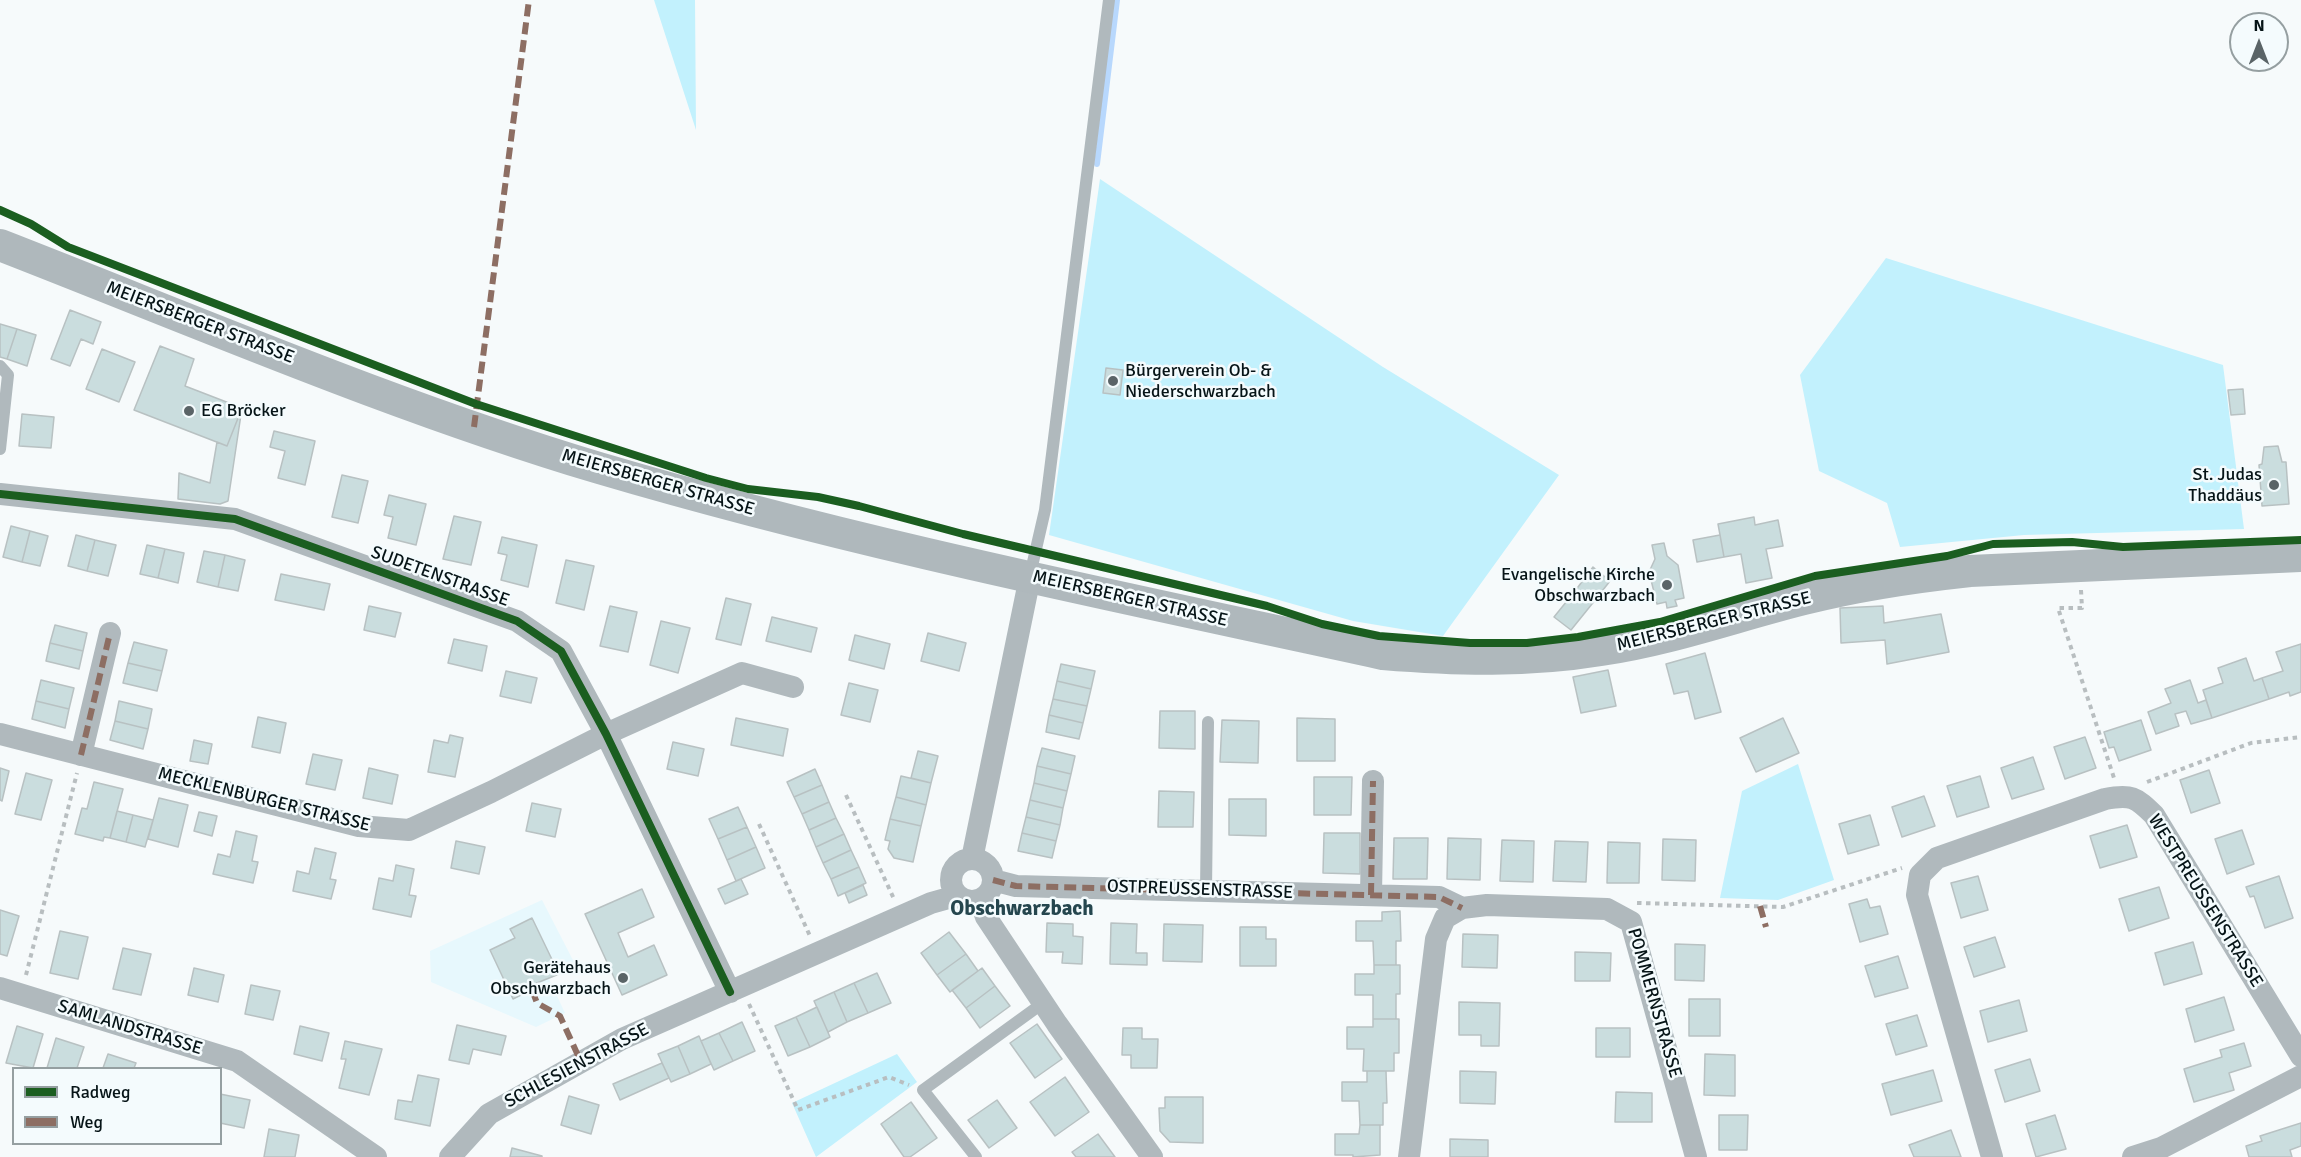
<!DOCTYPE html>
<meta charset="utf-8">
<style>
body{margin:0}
#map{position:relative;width:2301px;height:1157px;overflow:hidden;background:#f6fafb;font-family:Signika,sans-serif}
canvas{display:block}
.legend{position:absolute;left:12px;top:1067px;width:210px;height:78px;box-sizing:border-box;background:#f4fbfd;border:2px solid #959fa1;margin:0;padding:8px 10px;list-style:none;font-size:18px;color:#061417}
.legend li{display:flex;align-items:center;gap:12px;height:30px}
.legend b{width:30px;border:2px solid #959fa1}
.north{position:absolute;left:2229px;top:12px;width:60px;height:60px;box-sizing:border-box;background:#f4fbfd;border:2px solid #959fa1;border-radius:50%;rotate:0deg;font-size:16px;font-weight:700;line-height:24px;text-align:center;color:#061417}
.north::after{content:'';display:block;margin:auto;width:21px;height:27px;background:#5a6467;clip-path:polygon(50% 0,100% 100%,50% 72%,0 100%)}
</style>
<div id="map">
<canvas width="2301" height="1157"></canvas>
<ul class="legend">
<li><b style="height:8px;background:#1b5e20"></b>Radweg</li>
<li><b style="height:8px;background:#8d6e63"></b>Weg</li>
</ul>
<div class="north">N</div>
</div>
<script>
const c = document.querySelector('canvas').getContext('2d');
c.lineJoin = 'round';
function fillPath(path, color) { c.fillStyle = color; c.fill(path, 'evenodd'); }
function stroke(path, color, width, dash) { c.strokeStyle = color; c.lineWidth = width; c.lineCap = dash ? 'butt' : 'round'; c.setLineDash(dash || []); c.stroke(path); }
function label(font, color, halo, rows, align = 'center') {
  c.font = font + ' Signika,sans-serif'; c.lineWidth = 5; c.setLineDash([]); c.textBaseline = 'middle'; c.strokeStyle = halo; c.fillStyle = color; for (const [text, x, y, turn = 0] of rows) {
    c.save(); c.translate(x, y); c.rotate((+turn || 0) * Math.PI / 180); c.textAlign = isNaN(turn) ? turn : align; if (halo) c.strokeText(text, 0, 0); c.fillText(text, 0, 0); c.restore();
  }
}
fillPath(new Path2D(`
 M542 900 576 966 549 979 565 1013 536 1027 431 982 430 951Z`), '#e7f8fd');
fillPath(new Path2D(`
 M654 0H695L696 130Z
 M1100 179 1383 367 1559 475 1443 636 1353 621 1049 535Z
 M1886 258 2223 365 2244 529 2024 535 1900 547 1887 503 1819 471 1800 375Z
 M1798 764 1834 880 1778 900 1720 898 1742 791Z
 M897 1054 917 1082 816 1157 792 1103Z`), '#c2f1fd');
stroke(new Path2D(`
 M1097 164 1117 0`), '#b8d8fd', 6);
const building = new Path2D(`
 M70 310 101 322 93 344 81 339 70 366 51 359Z
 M0 324 17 329 7 359 0 357Z
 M17 329 36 335 27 366 7 359Z
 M160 346 194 359 185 386 242 408 227 446 134 410Z
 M102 349 135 362 119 402 86 389Z
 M1106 368 1123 370 1120 395 1103 393Z
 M2243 389 2245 414 2231 415 2228 390Z
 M242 408 228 501 220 504 178 499 179 473 210 483 217 442 227 446Z
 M22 414 54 417 51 448 19 446Z
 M274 431 315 441 305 485 278 478 285 451 270 447Z
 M2278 446 2282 462H2286L2289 504 2262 506 2259 465 2262 464 2264 447Z
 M342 475 368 481 358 523 332 517Z
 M389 495 426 504 416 545 388 538 393 517 384 515Z
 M454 516 481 522 471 565 443 559Z
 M1754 517 1755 525 1778 520 1783 546 1766 549 1772 578 1746 583 1741 554 1724 557 1718 524Z
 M11 526 30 531 22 562 3 557Z
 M30 531 48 536 40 566 22 562Z
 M76 535 95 540 87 571 68 566Z
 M1720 535 1724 557 1697 562 1693 540Z
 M502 537 537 545 528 587 501 580 507 555 498 553Z
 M95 540 116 545 108 576 87 571Z
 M1664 543 1667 556 1678 565 1684 598 1675 600 1677 606 1667 608 1666 602 1657 604 1649 572 1655 559 1652 545Z
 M147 545 165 549 158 578 140 574Z
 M165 549 184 553 178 583 158 578Z
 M204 551 225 555 218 587 197 582Z
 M225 555 245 560 238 591 218 587Z
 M566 560 594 566 584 610 556 603Z
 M1593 567 1610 581 1592 604 1575 591Z
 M281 574 330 584 324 610 275 600Z
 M1575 591 1592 604 1571 630 1554 617Z
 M726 598 751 604 741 645 716 639Z
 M369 606 401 613 395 637 364 630Z
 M610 606 637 612 628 652 600 646Z
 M1883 606 1884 623 1941 614 1949 652 1887 664 1885 640 1841 643 1840 608Z
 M772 617 817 628 811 652 766 641Z
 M661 621 690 628 678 673 650 665Z
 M55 625 87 633 83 651 50 643Z
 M928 633 966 643 959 671 921 661Z
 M855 635 890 644 884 669 849 660Z
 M454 639 487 646 482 671 448 663Z
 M134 642 167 650 162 671 128 663Z
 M50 643 83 651 79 669 46 661Z
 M2301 644V692L2290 696 2289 692 2269 699 2262 678 2283 671 2276 652Z
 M1705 653 1721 712 1695 719 1688 691 1674 694 1666 664Z
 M2246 658 2254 681 2262 678 2269 699 2212 718 2203 690 2223 683 2218 668Z
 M128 663 162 671 157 691 123 683Z
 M1061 664 1095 671 1091 689 1057 681Z
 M1608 670 1616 706 1581 713 1573 677Z
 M506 671 537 678 531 703 500 696Z
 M41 680 74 688 69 709 36 701Z
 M2190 680 2198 703 2206 700 2212 718 2191 724 2186 711 2175 714 2179 726 2156 734 2148 712 2171 703 2165 689Z
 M1057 681 1091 689 1087 706 1053 699Z
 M849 683 878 690 870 722 841 715Z
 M1053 699 1087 706 1083 723 1049 715Z
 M36 701 69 709 65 728 32 719Z
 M119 701 152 709 148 729 115 721Z
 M1160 711H1195V749L1159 748Z
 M1049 715 1083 723 1079 739 1046 732Z
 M258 717 286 723 280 753 252 747Z
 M736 718 788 729 783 756 731 745Z
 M1297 718 1335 719V761H1297Z
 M1783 718 1799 753 1756 772 1740 738Z
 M1222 720 1259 721 1258 763 1220 762Z
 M2141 720 2151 750 2119 761 2114 747 2109 748 2104 732Z
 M115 721 148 729 143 749 110 740Z
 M450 735 463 738 455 777 428 772 434 740 448 743Z
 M2085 737 2096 768 2065 779 2054 747Z
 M194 740 212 744 208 764 190 761Z
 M673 742 704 749 698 776 667 769Z
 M1042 748 1075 756 1071 774 1037 766Z
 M918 751 938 756 931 783 911 778Z
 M313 754 342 760 335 790 306 784Z
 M2033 757 2044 789 2012 799 2001 768Z
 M1037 766 1071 774 1067 791 1034 783Z
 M0 768 9 771 2 801 0 800Z
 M369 768 398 775 392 804 363 798Z
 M815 769 822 785 794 797 787 782Z
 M2209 770 2220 803 2191 813 2180 780Z
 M26 773 52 780 41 820 15 814Z
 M901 776 931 783 926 805 896 797Z
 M1980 776 1989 807 1957 817 1947 786Z
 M1314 777H1352L1351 815H1314Z
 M94 782 123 789 110 838 104 837 103 841 75 834 82 808 87 809Z
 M1034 783 1067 791 1063 808 1030 800Z
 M822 785 829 802 802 814 794 797Z
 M1159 791 1194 792 1193 827H1158Z
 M1924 796 1935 826 1902 837 1892 807Z
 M896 797 926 805 921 826 890 819Z
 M159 798 188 805 178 847 148 839Z
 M1229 799H1266V836L1229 835Z
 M1030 800 1063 808 1060 825 1026 817Z
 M829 802 836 818 809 830 802 814Z
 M532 803 561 809 555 837 526 831Z
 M738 807 747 827 718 839 709 819Z
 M117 811 133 815 126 842 110 838Z
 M199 812 217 816 212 836 194 831Z
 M133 815 153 820 145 847 126 842Z
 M1870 815 1879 845 1848 854 1839 824Z
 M1026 817 1060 825 1056 841 1022 833Z
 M836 818 844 834 816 847 809 830Z
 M890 819 921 826 913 862 894 858 888 849 890 841 885 840Z
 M2127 825 2137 857 2100 868 2090 836Z
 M747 827 756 847 727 860 718 839Z
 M2242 830 2254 864 2227 874 2215 839Z
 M236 831 257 836 252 861 258 862 253 883 213 874 218 854 230 857Z
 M1022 833 1056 841 1052 858 1018 851Z
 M1324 833H1360V874L1323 873Z
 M844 834 851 850 823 863 816 847Z
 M1394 838H1428L1427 879H1393Z
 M1448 838 1481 839 1480 880 1447 879Z
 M1663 839 1696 840 1695 881 1662 880Z
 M1502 840 1534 841 1533 882 1500 881Z
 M456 841 485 847 479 874 451 868Z
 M1555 841 1588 842 1586 882 1553 881Z
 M1608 842 1640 843 1639 883H1607Z
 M756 847 765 868 736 881 727 860Z
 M315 848 336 853 330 879 336 880 331 899 293 891 297 871 309 874Z
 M851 850 859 867 831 879 823 863Z
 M396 865 414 869 409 895 416 896 411 917 373 909 379 878 393 881Z
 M859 867 866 883 838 896 831 879Z
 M1978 876 1988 910 1961 918 1951 883Z
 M2279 876 2293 918 2265 928 2254 896 2250 897 2246 887Z
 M741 879 748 894 725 904 718 889Z
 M863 885 867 895 849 903 845 893Z
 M2159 887 2169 918 2129 931 2119 899Z
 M642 889 654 917 618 933 628 957 654 945 667 975 622 995 585 914Z
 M1867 899 1870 908 1880 906 1888 934 1860 942 1849 904Z
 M0 910 19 916 7 956 0 954Z
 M1400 911 1401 941H1396V965H1374L1373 941H1356V921H1382V912Z
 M532 918 559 974 527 987 529 991 513 999 490 950 515 938 510 929Z
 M1047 923 1073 924V936L1083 937 1082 964 1062 963 1063 952H1046Z
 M1111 923 1137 924 1136 953H1147V965L1110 964Z
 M1164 924 1203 925 1202 962 1163 961Z
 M1240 927H1266V939H1276V966H1240Z
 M60 931 88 937 78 979 50 973Z
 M949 932 966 954 937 975 921 953Z
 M1463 934 1498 935 1497 968 1462 967Z
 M1995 937 2005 967 1974 977 1964 947Z
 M2193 942 2202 974 2164 985 2155 953Z
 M1675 944 1705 945 1704 981 1675 980Z
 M123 948 151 954 141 995 113 989Z
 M1575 952 1611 953 1610 981H1575Z
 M966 954 978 971 950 992 937 975Z
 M1898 956 1908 988 1875 997 1865 966Z
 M1374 965H1400V994H1396V1019H1373V995H1355V974H1374Z
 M194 968 224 975 218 1002 188 995Z
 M982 968 995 986 966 1008 952 990Z
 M877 973 891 1003 868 1013 854 983Z
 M854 983 868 1013 847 1022 834 992Z
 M251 985 280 991 273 1020 245 1014Z
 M995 986 1010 1006 980 1028 966 1008Z
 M834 992 847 1022 828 1032 814 1001Z
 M2224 997 2234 1030 2195 1042 2186 1009Z
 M1689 999H1720V1036H1689Z
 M2019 1000 2027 1031 1988 1042 1980 1011Z
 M1459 1002 1500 1003 1499 1046H1481V1035H1459Z
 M817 1007 830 1037 810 1047 796 1017Z
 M1917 1015 1927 1046 1896 1055 1886 1024Z
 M796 1017 810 1047 788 1056 775 1026Z
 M1373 1019H1399V1053H1394V1071H1363L1364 1049H1347V1027H1373Z
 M742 1022 755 1051 733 1061 719 1033Z
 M1037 1024 1062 1059 1035 1078 1010 1043Z
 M457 1025 506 1036 501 1055 473 1049 469 1064 449 1060Z
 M17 1026 43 1034 33 1068 6 1063Z
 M300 1026 329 1033 322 1061 294 1054Z
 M1123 1028H1142V1039H1158L1157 1068H1131V1055H1122Z
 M1596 1028H1630V1057H1596Z
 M719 1033 733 1061 714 1070 701 1041Z
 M699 1036 711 1064 690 1074 678 1046Z
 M56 1038 84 1047 77 1068H47Z
 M345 1041 382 1049 369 1095 339 1088 346 1059H341Z
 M2244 1043 2251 1066 2229 1073 2234 1090 2194 1102 2184 1069 2222 1057 2220 1050Z
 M678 1046 690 1074 671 1082 658 1054Z
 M108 1054 136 1063 134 1068H103Z
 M1705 1054 1735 1055V1096L1704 1095Z
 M2030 1059 2040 1091 2005 1102 1995 1070Z
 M662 1063 669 1078 620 1100 613 1084Z
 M1933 1070 1942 1101 1891 1115 1882 1084Z
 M1367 1071H1386L1387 1103H1383V1125H1360L1359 1101H1342V1082H1367Z
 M1460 1071 1496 1072 1495 1104 1460 1103Z
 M418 1075 439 1079 430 1126 395 1119 398 1100 412 1102Z
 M1065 1077 1089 1112 1055 1136 1030 1102Z
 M1616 1092 1652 1093V1122H1615Z
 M220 1094 250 1100 244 1128 220 1123Z
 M569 1096 599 1105 591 1134 561 1125Z
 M1165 1097H1203V1143L1170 1142 1160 1131 1159 1108H1165Z
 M997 1100 1017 1128 989 1148 968 1120Z
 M911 1102 937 1138 910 1157H904L881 1124Z
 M1719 1115H1748L1747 1150H1719Z
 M2055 1115 2066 1149 2036 1157 2026 1124Z
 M2301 1123V1146L2290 1150 2292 1157H2249L2246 1146 2262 1141 2260 1136Z
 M1360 1125H1380V1155L1353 1157V1155H1335V1134H1359Z
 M269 1129 299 1135 295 1157H264Z
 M1951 1130 1961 1157H1914L1909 1145Z
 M1098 1134 1115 1157H1076L1072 1152Z
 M1450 1139 1488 1140V1157H1450Z
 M512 1148 542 1156V1157H510Z`);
fillPath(building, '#caddde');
stroke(building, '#b8c1c2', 1.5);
stroke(new Path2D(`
 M2081 590 2082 608H2058L2114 778
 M2147 782 2251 743 2301 737
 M846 795 894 899
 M759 824 810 936
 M1637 903 1783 907 1902 868
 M26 975 77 773
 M530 985 532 990
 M749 1004 798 1110 889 1077 909 1085`), '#b8bec0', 4, [4.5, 4.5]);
stroke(new Path2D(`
 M0 366 8 375 0 449
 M1030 575 1045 510 1109 0
 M1206 891 1208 722
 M976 1157 923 1090 1043 1003`), '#b0b9bd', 12);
stroke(new Path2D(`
 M0 494 235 519 517 621 561 651 606 734 730 992
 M0 734 359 826 409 830 491 792 606 734 742 673 793 687
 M81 755 110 633
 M951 880a21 21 0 1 1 42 0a21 21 0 1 1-42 0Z
 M972 859 1030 577
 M993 880 1016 886 1439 897 1462 908
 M1371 895 1373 781
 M980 900 986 917 1057 1024 1152 1157
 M0 988 237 1061 376 1157
 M450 1157 489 1114 622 1039 931 903 956 896
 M1409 1157 1436 939 1445 918 1462 908 1487 905 1607 909 1631 922 1696 1157
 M1992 1157 1917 895 1920 875 1937 858 2105 799C2131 794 2136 797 2154 815L2301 1056
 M2133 1157 2161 1148 2301 1076`), '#b0b9bd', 22);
stroke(new Path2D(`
 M0 245C198 322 395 407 599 468 856 544 1121 597 1383 654 1457 660 1528 662 1601 650 1670 640 1736 616 1804 599 1859 585 1914 577 1970 571L2301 556`), '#afb8bc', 32);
stroke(new Path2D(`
 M474 427 529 0
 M81 755 110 633
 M993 880 1016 886 1439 897 1462 908
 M1371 895 1373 781
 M1760 906 1766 927
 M532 990 537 1003 560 1016 581 1062`), '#8d6e63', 6, [12, 6]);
stroke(new Path2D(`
 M0 210 31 224 68 247 476 404 706 478 748 489 818 497 859 506 963 534 1267 606 1322 624 1379 636 1470 643H1527L1578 637 1660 622 1815 576 1947 556 1993 544 2072 542 2123 547 2301 540
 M0 494 235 519 517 621 561 651 606 734 730 992`), '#1b5e20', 8);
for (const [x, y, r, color] of [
 [1113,381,6,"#5a6467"],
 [189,411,6,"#5a6467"],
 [2274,485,6,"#5a6467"],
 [1667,585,6,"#5a6467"],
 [623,978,6,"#5a6467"]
]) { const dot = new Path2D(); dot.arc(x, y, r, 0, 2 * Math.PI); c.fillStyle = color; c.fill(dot); stroke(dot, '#f4fbfd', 2); }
label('18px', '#061417', '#f4fbfd', [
 ["MEIERSBERGER STRASSE",200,323,21],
 ["MEIERSBERGER STRASSE",658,483,16],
 ["SUDETENSTRASSE",440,577,20],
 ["MEIERSBERGER STRASSE",1130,599,13],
 ["MEIERSBERGER STRASSE",1714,622,-14],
 ["MECKLENBURGER STRASSE",264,800,14],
 ["OSTPREUSSENSTRASSE",1200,890,2],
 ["WESTPREUSSENSTRASSE",2205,901,58],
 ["POMMERNSTRASSE",1654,1003,74],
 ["SAMLANDSTRASSE",130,1028,17],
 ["SCHLESIENSTRASSE",577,1066,-28]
]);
label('18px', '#061417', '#f4fbfd', [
 ["Bürgerverein Ob- &",1125,371,"left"],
 ["Niederschwarzbach",1125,392,"left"],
 ["EG Bröcker",201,411,"left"],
 ["St. Judas",2262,475],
 ["Thaddäus",2262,496],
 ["Evangelische Kirche",1655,575],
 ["Obschwarzbach",1655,596],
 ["Gerätehaus",611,968],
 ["Obschwarzbach",611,989]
], 'right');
label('bold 21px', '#25464e', '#f4fbfd', [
 ["Obschwarzbach",1022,909]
]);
</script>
